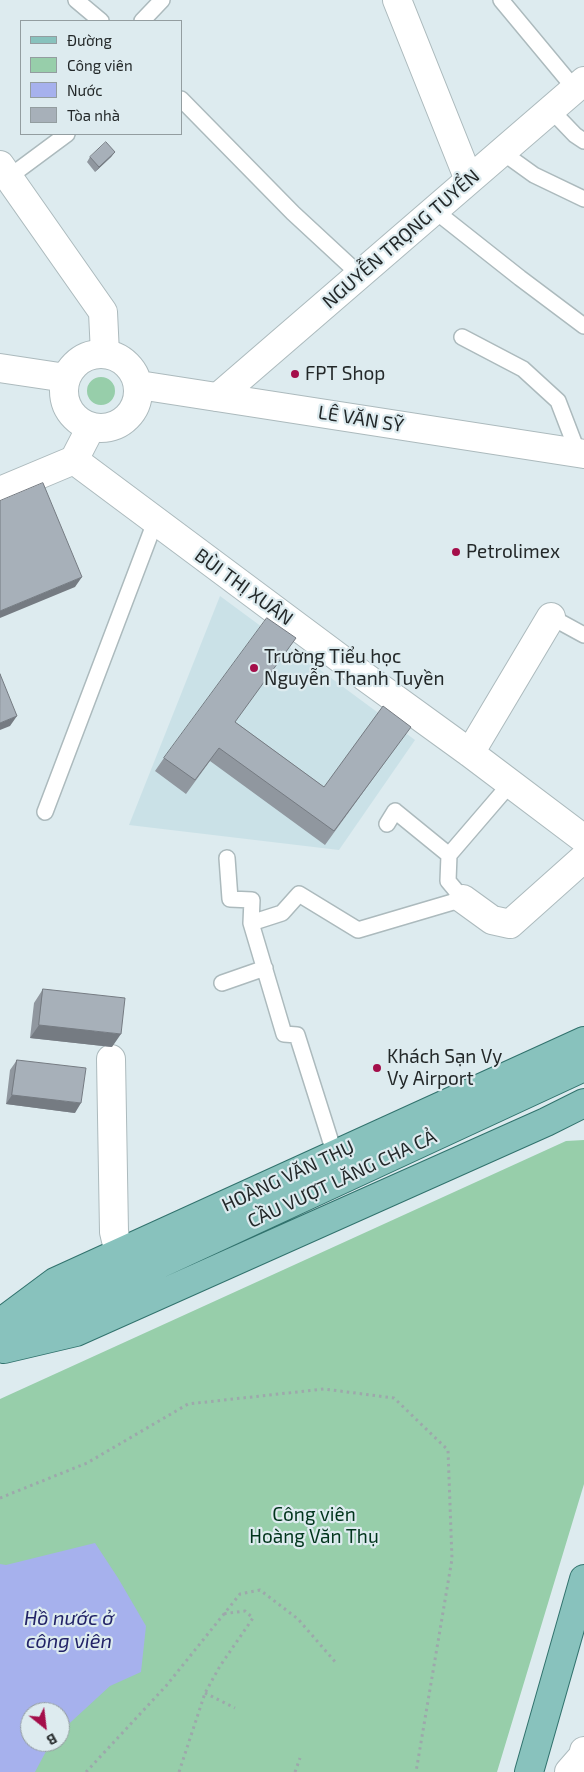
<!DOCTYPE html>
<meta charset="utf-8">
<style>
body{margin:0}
#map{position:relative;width:584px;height:1772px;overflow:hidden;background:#ddebef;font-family:"Exo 2",sans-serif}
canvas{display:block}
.legend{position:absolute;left:20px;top:20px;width:162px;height:115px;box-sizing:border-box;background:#ddebef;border:1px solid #939da0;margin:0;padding:6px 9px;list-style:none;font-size:15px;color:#232829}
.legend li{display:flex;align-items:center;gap:10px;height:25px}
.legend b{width:25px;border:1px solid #939da0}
.north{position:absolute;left:20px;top:1702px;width:50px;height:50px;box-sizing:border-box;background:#ddebef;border:1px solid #939da0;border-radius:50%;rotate:151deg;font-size:14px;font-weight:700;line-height:20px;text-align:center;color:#232829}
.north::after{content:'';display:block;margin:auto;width:18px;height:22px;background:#a40e4a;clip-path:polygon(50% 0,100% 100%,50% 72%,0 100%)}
</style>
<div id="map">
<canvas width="584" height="1772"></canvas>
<ul class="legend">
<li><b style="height:6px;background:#88c2bd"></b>Đường</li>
<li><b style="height:14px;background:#97ceaa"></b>Công viên</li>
<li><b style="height:14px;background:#a6b1ed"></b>Nước</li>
<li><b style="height:14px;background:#a7b0b9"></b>Tòa nhà</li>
</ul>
<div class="north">B</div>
</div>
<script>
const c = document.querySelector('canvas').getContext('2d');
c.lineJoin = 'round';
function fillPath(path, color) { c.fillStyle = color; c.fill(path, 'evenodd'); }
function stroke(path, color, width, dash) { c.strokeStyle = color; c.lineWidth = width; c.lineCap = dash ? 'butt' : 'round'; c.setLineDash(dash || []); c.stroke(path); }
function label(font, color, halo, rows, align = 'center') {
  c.font = font + ' "Exo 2",sans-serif'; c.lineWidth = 4.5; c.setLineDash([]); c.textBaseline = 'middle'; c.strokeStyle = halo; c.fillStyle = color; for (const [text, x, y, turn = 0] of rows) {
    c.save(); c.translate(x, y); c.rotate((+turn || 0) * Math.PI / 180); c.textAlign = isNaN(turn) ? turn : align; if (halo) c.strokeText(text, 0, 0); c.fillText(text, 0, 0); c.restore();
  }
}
fillPath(new Path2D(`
 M220 596 415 740 339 850 129 825Z`), '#cae1e7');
fillPath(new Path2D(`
 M87 391a14 14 0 1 1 28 0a14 14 0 1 1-28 0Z
 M584 1140V1484L497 1772H0V1399L566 1141ZM30 1712H60V1742H30Z`), '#97ceaa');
fillPath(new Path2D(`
 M95 1543 118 1578 146 1626 141 1672 110 1686 60 1732V1712H30V1742H51L35 1772H0V1564L6 1565Z`), '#a6b1ed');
const service = new Path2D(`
 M76 0 101 21
 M501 0 575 89
 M142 21 162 0
 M181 99 293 213 360 275
 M551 110 575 135 584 141
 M502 152 534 175 584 199
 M9 177 67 134
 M434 210 520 278 584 326
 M462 337 523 369 558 401 578 453
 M551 617 584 635
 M45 812 155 522
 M387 824 395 811 449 855
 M227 858 230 899 252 900 251 923 284 1034 297 1035 335 1155
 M251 923 282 913 299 894 358 930 463 899 448 881 449 855 510 784
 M222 983 265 968`);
const minor = new Path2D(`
 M397 0 469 180
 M0 165 103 312 105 354
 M218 397 584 81
 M74 460 361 674 470 753 584 839
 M470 753 551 617
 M463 899 492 920 510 924 584 858
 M111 1059 114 1232 119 1253
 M569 1772 583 1756 584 1751`);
const tertiary = new Path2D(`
 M0 491 74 460 91 427`);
const secondary = new Path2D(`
 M64 391a37 37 0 1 1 74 0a37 37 0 1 1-74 0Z
 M0 368 66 378
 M139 385 584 454`);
const primary = new Path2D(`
 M0 1323 55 1282 584 1041
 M0 1338 584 1067
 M4 1349 76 1332 546 1122 584 1103
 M529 1772 584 1579`);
stroke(service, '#acbabd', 18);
stroke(minor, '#acbabd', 30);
stroke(tertiary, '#acbabd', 30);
stroke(secondary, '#acbabd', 30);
stroke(primary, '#31726d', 30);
stroke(new Path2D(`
 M0 1498 87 1463 188 1404 324 1389 394 1398 448 1450 452 1559 416 1772
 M205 1693 235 1708
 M86 1772 166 1686 240 1594 260 1590 298 1619 337 1664
 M179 1772 205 1693 220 1666 253 1618 245 1611 222 1614
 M295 1772 300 1758`), '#9da8ab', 3, [2.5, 4]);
stroke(service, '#fff', 15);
stroke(minor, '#fff', 28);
stroke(tertiary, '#fff', 28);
stroke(secondary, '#fff', 28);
stroke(primary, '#88c2bd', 28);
fillPath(new Path2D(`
 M115 152 111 157 95 172 87 162 90 157Z
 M235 722 324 787 401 740 325 845 210 761 186 794 155 771 164 758Z
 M43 989 112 1047 30 1038 34 1003Z
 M17 1060 75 1113 6 1104 10 1070Z`), '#90979f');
fillPath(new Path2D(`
 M115 152 111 157 95 172 99 167Z
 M82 577 75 587 0 618V611Z
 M17 716 10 726 0 730V723Z
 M39 1025 121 1034 112 1047 30 1038Z
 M12 1095 81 1103 75 1113 6 1104Z`), '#757b82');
const building = new Path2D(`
 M106 142 115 152 99 167 90 157Z
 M43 483 82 577 0 611V501Z
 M267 618 296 638 235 722 324 787 383 706 411 727 334 831 219 748 195 780 164 758Z
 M0 674 17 716 0 723Z
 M43 989 125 998 121 1034 39 1025Z
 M17 1060 86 1068 81 1103 12 1095Z`);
fillPath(building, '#a7b0b9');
stroke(building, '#757b82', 1);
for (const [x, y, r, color] of [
 [295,374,5,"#a40e4a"],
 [456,552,5,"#a40e4a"],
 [254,668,5,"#a40e4a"],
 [377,1068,5,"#a40e4a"]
]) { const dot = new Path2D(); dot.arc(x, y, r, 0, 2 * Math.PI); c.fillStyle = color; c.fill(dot); stroke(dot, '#ddebef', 2); }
label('19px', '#232829', '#ddebef', [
 ["NGUYỄN TRỌNG TUYỂN",401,239,-41],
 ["LÊ VĂN SỸ",361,419,9],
 ["BÙI THỊ XUÂN",244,587,36],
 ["HOÀNG VĂN THỤ",288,1176,-25],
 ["CẦU VƯỢT LĂNG CHA CẢ",342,1179,-25]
]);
label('19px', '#232829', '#ddebef', [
 ["FPT Shop",305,374],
 ["Petrolimex",466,552],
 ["Trường Tiểu học",264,657],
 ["Nguyễn Thanh Tuyền",264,679],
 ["Khách Sạn Vy",387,1057],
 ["Vy Airport",387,1079]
], 'left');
label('19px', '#00341b', '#ddebef', [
 ["Công viên",314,1515],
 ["Hoàng Văn Thụ",314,1537]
]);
label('italic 20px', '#222367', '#ddebef', [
 ["Hồ nước ở",69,1618],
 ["công viên",69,1641]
]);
</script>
